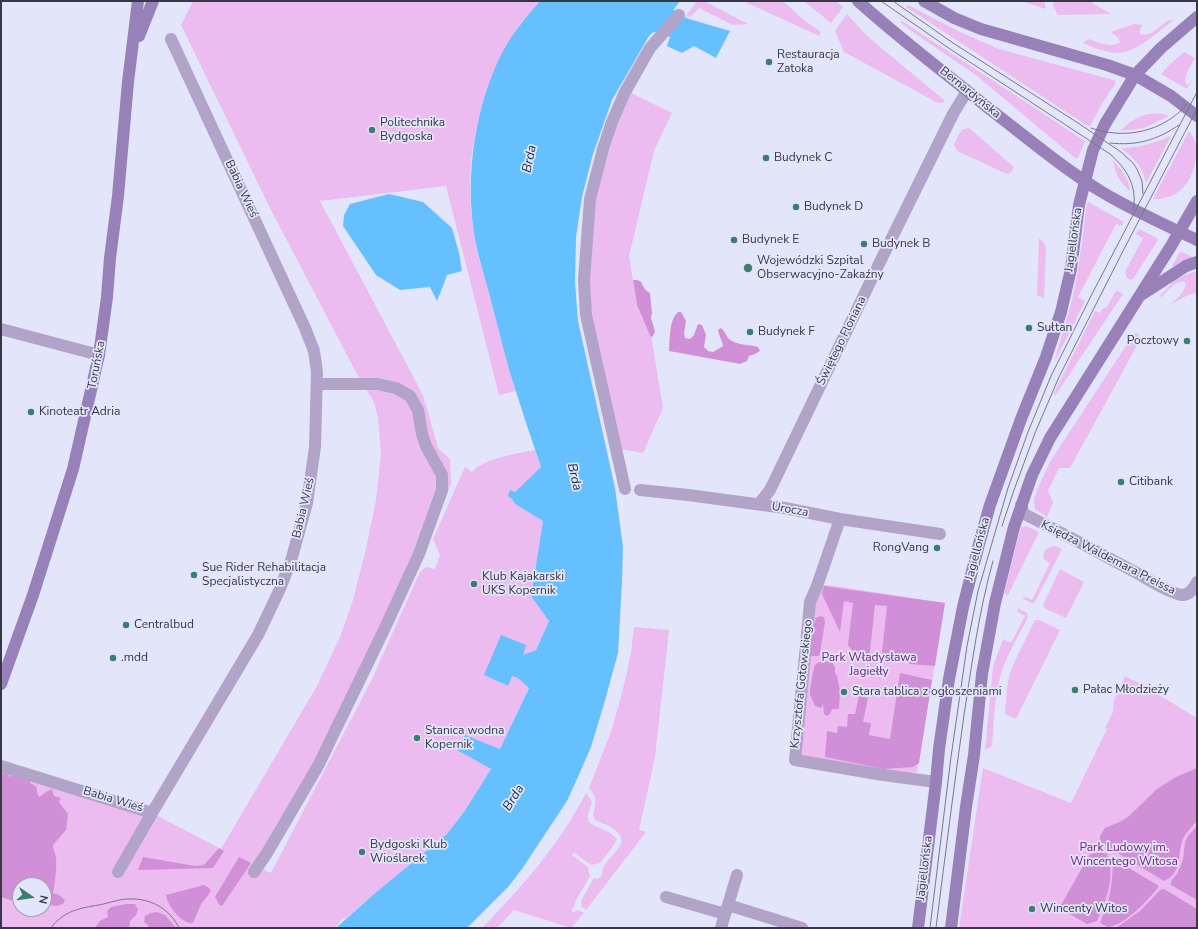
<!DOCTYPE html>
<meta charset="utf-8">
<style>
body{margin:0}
#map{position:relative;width:1198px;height:929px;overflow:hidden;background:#e3e5fb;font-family:"Nunito Sans",sans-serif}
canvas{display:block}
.frame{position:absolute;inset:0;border:2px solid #373846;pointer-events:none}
.north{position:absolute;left:12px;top:877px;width:40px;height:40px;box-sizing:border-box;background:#e3e5fb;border:1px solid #9ea0b3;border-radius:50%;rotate:103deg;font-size:11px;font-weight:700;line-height:16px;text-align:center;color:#373846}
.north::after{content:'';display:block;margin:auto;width:14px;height:18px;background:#3b7e70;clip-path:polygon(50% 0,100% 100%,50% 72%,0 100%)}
</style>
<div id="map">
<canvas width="1198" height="929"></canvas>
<div class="frame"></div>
<div class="north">N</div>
</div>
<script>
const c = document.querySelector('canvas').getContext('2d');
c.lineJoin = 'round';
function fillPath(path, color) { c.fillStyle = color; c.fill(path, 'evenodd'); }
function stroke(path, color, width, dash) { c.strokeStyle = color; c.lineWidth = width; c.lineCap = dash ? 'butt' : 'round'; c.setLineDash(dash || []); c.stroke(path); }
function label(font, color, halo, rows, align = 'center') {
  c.font = font + ' "Nunito Sans",sans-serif'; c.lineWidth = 3.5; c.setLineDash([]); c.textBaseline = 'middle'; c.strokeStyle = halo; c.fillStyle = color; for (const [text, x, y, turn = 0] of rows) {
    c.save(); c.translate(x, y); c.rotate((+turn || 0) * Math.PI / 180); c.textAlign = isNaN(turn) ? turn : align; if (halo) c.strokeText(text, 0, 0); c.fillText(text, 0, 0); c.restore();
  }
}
fillPath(new Path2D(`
 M193 1H540C533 9 524 18 518 27 489 71 469 134 470 188 470 209 473 230 477 251 481 267 487 284 491 301 499 331 507 361 516 391L499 395 446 186 320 201 423 395 438 448 450 459 451 484 424 556 313 765 254 865 271 873 371 681 420 572 426 567 435 569 440 555 433 539 465 467 472 472C482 459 519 453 535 450L541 467 515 492 512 499 515 504 543 521 531 596 549 621 536 650 522 656 484 675 507 686 512 676 518 678 529 687 500 749 465 735 457 749 491 769 464 812 447 834 374 894 345 919 343 918 335 928H1V766L152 813 221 849 317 686 340 637 353 600 366 549 376 500 381 453 378 417 374 402 358 376 270 208 181 25ZM20 885H44V909H20Z
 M697 1H704L748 24 733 25 699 8 690 17 686 16Z
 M743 1H783L805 21 821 32 819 36Z
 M804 1H836L843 7 831 23Z
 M1021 1H1044L1046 9Z
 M1053 1H1089L1111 14 1058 15 1053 6Z
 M908 5 960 32 999 49 1113 80 1115 81V84L1103 102 1090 126 1086 125 906 7Z
 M847 14 867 36 944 100 943 103H938L844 52 835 31Z
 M1175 19C1160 30 1136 54 1116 53 1105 52 1094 48 1083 43L1088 39C1098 42 1111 49 1120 42 1118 37 1116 35 1111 33L1113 31 1134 24 1143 25 1140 29V34C1151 37 1157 28 1166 22 1169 20 1172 20 1175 19Z
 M902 21 1085 141 1078 158H1075L977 76 910 30 901 23Z
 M1184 52 1195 58C1191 66 1183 76 1186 85L1189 84 1192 80 1187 89 1161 74 1171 63Z
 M631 93 672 113 654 151 629 256 637 305 652 341 663 408 643 453 620 449 595 342 589 287 592 214 604 168 616 129Z
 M1147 114C1154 114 1162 112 1169 116L1144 128 1121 131C1128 122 1136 118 1147 114Z
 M969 128 1014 167 1011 172 1007 174 957 151 954 145 959 134 963 129Z
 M1189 131C1192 135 1195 139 1196 145 1198 167 1188 193 1165 198 1161 199 1157 199 1153 199Z
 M1171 136 1146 183C1142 166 1135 159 1121 148 1139 148 1155 143 1171 136Z
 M1113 160C1121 169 1129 179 1130 191 1120 183 1115 173 1113 160Z
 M1088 202 1124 222 1122 226 1116 224 1078 297 1085 301 1056 359H1055C1061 338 1068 317 1073 296 1079 267 1083 238 1086 209L1087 203Z
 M1139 229 1157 238 1158 240 1133 279 1130 280 1127 278 1125 272 1143 238 1136 234Z
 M1039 238 1044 243 1046 248 1044 298 1037 295Z
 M1180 252H1182L1194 258 1173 267 1172 266 1173 264Z
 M1197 271V293C1187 294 1179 300 1170 305 1176 299 1187 291 1185 282 1175 280 1168 291 1162 297L1160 296 1177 278Z
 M1118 291 1123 294 1055 396 1054 393 1095 311 1100 313 1102 309 1107 307 1115 292Z
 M1136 333 1139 335 1140 340 1070 468H1059L1048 491 1053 502 1047 517 1035 509 1034 500 1037 490 1050 462 1133 335Z
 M1027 526 1039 532 1008 595 1004 593 1021 527Z
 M1054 546 1062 549 1035 602 1032 603 1022 598 1026 597 1032 600 1050 563 1044 559 1043 555 1047 548Z
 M1060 569 1084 582 1066 618 1046 609 1043 605Z
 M828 585 945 603 917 772 883 775 795 760 817 586Z
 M1017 608 1027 613 1028 617C1019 636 1005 657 1000 678 994 699 994 723 992 745L991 747 985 750 993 667 1003 639 1011 643 1025 616 1018 612Z
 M1035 620H1039L1060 630 1016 719 1005 714 1007 688 1010 673 1014 663Z
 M634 627 669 630 655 757 639 830 646 832 586 910 581 906V901L594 878 598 879 602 875C603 872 602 869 604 866 612 852 634 842 612 828 607 824 600 823 595 820L593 815C596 803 598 798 589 788L612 729 623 689 631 653Z
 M1125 676 1147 687V688L1179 707 1195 717H1197V928H959L983 768 1071 803 1107 729 1105 728 1113 712 1114 700Z
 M586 793 592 802 588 815V821C596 829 609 829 617 839L614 845 600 863 591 865 574 853 572 855 589 868 588 870 590 876 576 900 574 907 572 908V913L578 910 584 913 571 928 514 910 497 928H482C522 887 560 844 586 793Z`), '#ecbbf0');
fillPath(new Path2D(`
 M633 280C643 280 640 282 645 289 646 291 649 292 650 293L652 313 651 318 655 331 654 334 651 338 637 305Z
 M678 312H681L686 321 684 333 685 338 690 339 694 335 698 324 702 325 706 335 704 347 708 351 713 352 723 346C722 340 719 336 718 330L721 328C725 331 726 336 729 339 738 346 748 344 758 347L760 351 755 354 749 356 747 361 740 364 669 351C670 340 669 319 678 312Z
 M824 586 945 603 935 666 909 664 910 655 892 654 891 662 881 661 887 606 875 605 869 660 865 659 866 654H860V658H858L848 645 853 603 844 601 840 632 822 594Z
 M820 616 824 617 825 622 820 653 819 656H810L813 627 816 618Z
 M822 661 832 662 835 667V673L837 676 840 691 839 709H832L830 714 827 716 824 714 823 704 821 708 815 706 810 694V689L814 667 816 664Z
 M900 673 932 680 919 763 913 767 884 769 825 757 827 731 837 733 838 726 847 727 848 714H855L859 696 868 698 863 722 871 723 869 735 890 739Z
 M1197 768V821C1192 826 1186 833 1183 839 1177 853 1183 873 1164 881L1103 844 1100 840V836L1105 828 1122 821 1129 816 1157 789 1176 777Z
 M6 772 10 777 15 773 30 777V783C40 787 35 790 39 797L46 792 52 789 54 796 61 798 59 802 68 814 66 830 53 845C53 849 55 853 56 857 57 869 55 882 53 893L59 895 65 900 63 904 56 906 50 905 47 909H44V885H20V903L1 897V775Z
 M1197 826V900L1171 885V881L1177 874 1183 860 1185 842 1188 836Z
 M219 848 224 851 213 868 138 870 143 857 195 866 204 865Z
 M1100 852 1107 854C1116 876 1106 901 1097 921L1087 924 1061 909V905L1090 854Z
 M239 857 251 863 222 906C217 905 218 900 215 897Z
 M1117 861 1159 886C1149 900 1125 925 1108 927L1100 923C1110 900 1112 888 1113 863Z
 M204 885 209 888 211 891 207 897 201 904 193 923C182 925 167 905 166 895Z
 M1164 889 1197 909V928H1116L1140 911 1160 890Z
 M126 904H135L138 909 136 915 130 921 129 928H95L100 921 108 917 107 911 111 907Z
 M157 912 165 915 176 928H149L147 924 144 922 145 916 151 913Z`), '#d18fd7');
fillPath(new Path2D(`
 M540 1H680L674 9 675 13 689 19 730 31 716 58 694 46 682 53 667 46 670 37 659 31 652 33 649 36 612 100 593 154 582 197 576 237 575 282 578 321 615 488 623 547 622 582 618 653 604 704 591 747 577 779 567 801 522 869 509 886 467 928H336L374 894 447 834 464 812 491 769 457 750 465 735 500 749 529 688 518 678 512 676 508 686 484 675 501 635 526 645 523 655 536 650 549 621 531 596 543 521 515 504 512 499 508 496 510 490 515 492 541 467C530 435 519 402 509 369 503 348 498 326 492 305 488 287 482 270 478 253 463 189 472 114 501 55 511 35 525 18 540 1Z
 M389 194 423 202 452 228 459 253 462 271 447 275 443 286 437 301 430 287 400 290 376 275 343 226 344 215 350 204Z`), '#65c0fd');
stroke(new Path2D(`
 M1 329 99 355
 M625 489 586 315 584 280 590 199 603 149 612 122 625 92 650 48 679 15
 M640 490 688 495 785 508 840 519 940 534
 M759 504 770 490 877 268 953 114 967 91
 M1021 505 1024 514 1028 516C1065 534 1101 554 1137 573 1147 579 1171 594 1182 595 1190 595 1194 588 1197 582
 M840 519 817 586 810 602 795 760 883 775 936 782
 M1 766 152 813
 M118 872 152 813 258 635 279 591 291 561 307 503 315 447 317 372 314 351 305 328 171 39
 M254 872 267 853 318 766 383 632 419 554 442 490V475L426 446 422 434 418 410 410 396 396 388 377 384H317
 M666 897 725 914 728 905 802 928
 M728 905 737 875
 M721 928 725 914`), '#b2a3c8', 12);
stroke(new Path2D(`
 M858 1C899 38 944 72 987 107 1025 136 1061 167 1102 192 1132 210 1165 225 1197 240
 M924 1 954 18 981 29 1107 65 1135 75 1171 96 1197 116
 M139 36 153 1
 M1141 295 1186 266 1197 262
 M1 684 33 595 73 469 99 355 107 297 110 258 118 196 128 82 138 1
 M918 928 936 782 939 749 949 679 963 607 979 544 990 505 1021 419 1046 357 1061 312 1071 269 1079 205 1093 150 1105 124 1135 75 1161 48 1197 17
 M951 928 966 807 974 755 982 674 995 603 1014 527 1032 475 1050 438 1171 246 1197 201`), '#9781b8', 12);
stroke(new Path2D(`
 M881 1 950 49 1110 154C1127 169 1138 187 1133 210
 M893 1 953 43 1078 123 1121 152 1133 163 1137 169 1142 181 1143 194
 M1091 128C1124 140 1164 132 1187 104
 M1110 143C1137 146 1157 140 1179 125
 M1002 526 1014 490 1035 433 1059 377 1123 251 1197 109
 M51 928C63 911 80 908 99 905 109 903 119 899 129 899 151 898 170 909 179 928
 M930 928 951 757 967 646 978 591 1008 488 1028 432 1051 376 1093 292 1197 92
 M936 928C945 857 954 786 964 715 972 663 979 611 993 561`), '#777889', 1);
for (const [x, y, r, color] of [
 [769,62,4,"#3b7e70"],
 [372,130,4,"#3b7e70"],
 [766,158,4,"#3b7e70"],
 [796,207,4,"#3b7e70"],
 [734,240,4,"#3b7e70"],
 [864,244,4,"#3b7e70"],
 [748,268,5,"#3b7e70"],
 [1029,328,4,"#3b7e70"],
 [750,332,4,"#3b7e70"],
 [1187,341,4,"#3b7e70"],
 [31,412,4,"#3b7e70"],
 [1121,482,4,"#3b7e70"],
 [937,548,4,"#3b7e70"],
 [194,575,4,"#3b7e70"],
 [474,584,4,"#3b7e70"],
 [126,625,4,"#3b7e70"],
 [113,658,4,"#3b7e70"],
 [1075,690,4,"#3b7e70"],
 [844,692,4,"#3b7e70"],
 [417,738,4,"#3b7e70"],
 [362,852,4,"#3b7e70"],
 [1032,909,4,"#3b7e70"]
]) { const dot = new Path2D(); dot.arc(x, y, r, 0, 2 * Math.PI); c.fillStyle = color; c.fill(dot); stroke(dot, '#e3e5fb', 1.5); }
label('12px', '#373846', '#e3e5fb', [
 ["Restauracja",777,55],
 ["Zatoka",777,69],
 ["Politechnika",380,123],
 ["Bydgoska",380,137],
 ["Budynek C",774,158],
 ["Budynek D",804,207],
 ["Budynek E",742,240],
 ["Budynek B",872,244],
 ["Wojewódzki Szpital",757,261],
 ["Obserwacyjno-Zakaźny",757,275],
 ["Sułtan",1037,328],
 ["Budynek F",758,332],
 ["Pocztowy",1179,341,"right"],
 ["Kinoteatr Adria",39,412],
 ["Citibank",1129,482],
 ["RongVang",929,548,"right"],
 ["Sue Rider Rehabilitacja",202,568],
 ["Specjalistyczna",202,582],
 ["Klub Kajakarski",482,577],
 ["UKS Kopernik",482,591],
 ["Centralbud",134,625],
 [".mdd",121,658],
 ["Pałac Młodzieży",1083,690],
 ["Stara tablica z ogłoszeniami",852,692],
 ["Stanica wodna",425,731],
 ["Kopernik",425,745],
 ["Bydgoski Klub",370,845],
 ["Wioślarek",370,859],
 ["Wincenty Witos",1040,909]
], 'left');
label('12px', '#373846', '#e3e5fb', [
 ["Bernardyńska",970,93,39],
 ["Babia Wieś",241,189,65],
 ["Jagiellońska",1074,240,-82],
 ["Świętego Floriana",842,341,-64],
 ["Toruńska",97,365,-79],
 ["Babia Wieś",304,508,-77],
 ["Urocza",790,510,10],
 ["Jagiellońska",978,549,-75],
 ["Księdza Waldemara Preissa",1108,558,27],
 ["Krzysztofa Gotowskiego",802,684,-84],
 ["Babia Wieś",113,800,17],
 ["Jagiellońska",925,868,-83]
]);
label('12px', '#702278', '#e3e5fb', [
 ["Park Władysława",869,658],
 ["Jagiełły",869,672],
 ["Park Ludowy im.",1124,848],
 ["Wincentego Witosa",1124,862]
]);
label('italic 13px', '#093149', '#e3e5fb', [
 ["Brda",530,159,-78],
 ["Brda",574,477,77],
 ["Brda",514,798,-58]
]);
</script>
